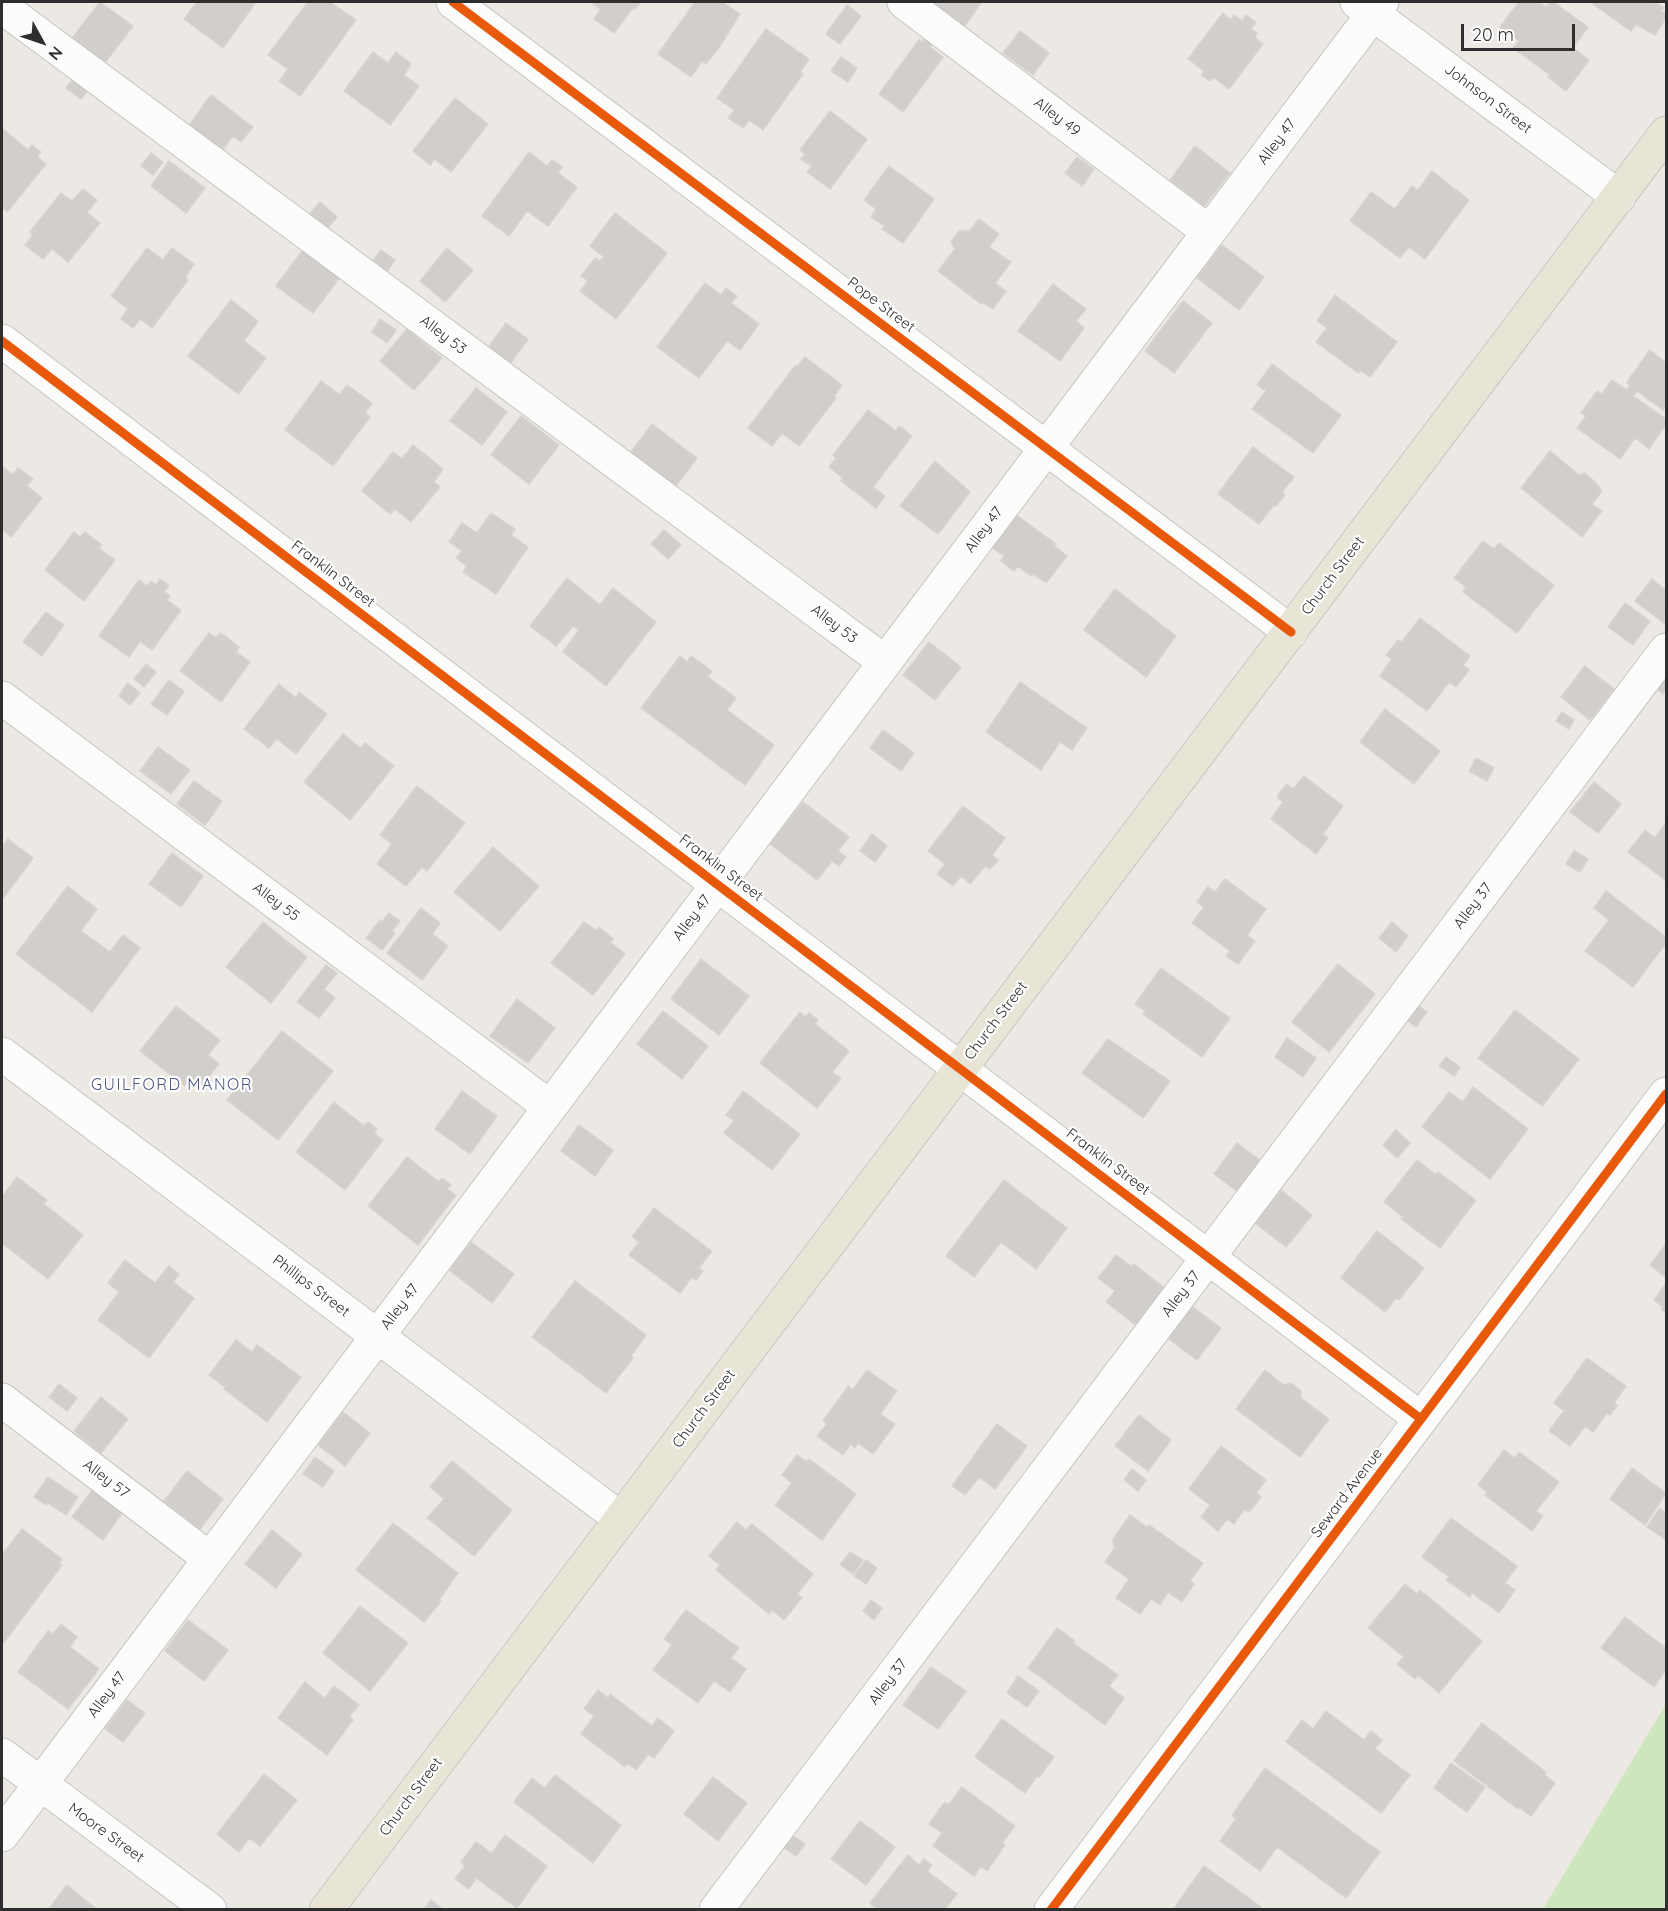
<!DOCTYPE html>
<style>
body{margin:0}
#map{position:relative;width:1668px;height:1911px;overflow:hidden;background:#ece8e4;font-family:Quicksand,sans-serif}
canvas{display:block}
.frame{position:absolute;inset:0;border:3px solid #2e2e2e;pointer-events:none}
.north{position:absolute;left:12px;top:12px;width:60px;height:60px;-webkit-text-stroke:4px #fff;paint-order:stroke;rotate:130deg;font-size:16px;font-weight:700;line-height:24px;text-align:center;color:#2e2e2e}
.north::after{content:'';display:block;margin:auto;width:21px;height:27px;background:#2e2e2e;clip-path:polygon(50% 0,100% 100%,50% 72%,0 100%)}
.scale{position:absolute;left:1461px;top:24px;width:114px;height:27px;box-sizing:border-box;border:3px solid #2e2e2e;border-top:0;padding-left:8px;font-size:18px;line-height:21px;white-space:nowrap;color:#2e2e2e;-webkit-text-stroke:4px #fff;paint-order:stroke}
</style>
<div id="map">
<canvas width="1668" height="1911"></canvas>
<div class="frame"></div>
<div class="north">N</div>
<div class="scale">20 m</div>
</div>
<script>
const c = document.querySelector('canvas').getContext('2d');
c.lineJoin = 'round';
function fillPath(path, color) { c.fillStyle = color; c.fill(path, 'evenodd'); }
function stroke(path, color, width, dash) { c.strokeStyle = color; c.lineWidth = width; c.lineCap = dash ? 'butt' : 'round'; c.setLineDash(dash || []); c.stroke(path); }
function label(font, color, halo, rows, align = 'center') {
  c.font = font + ' Quicksand,sans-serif'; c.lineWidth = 4.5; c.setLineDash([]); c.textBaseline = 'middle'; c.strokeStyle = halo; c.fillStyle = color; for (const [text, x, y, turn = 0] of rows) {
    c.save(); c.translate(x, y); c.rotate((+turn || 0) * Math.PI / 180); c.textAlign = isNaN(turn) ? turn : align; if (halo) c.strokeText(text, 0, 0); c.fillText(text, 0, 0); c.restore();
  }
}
fillPath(new Path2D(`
 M1666 1704V1909H1543Z`), '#cee6be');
const building = new Path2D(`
 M100 2 133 26 104 64 72 38Z
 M197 2H256L223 48 184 19Z
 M308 2H330L356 20 300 96 279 81 288 69 268 55Z
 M590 2H641L635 9 633 8 614 33 594 19 601 9Z
 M695 2H722L740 14 718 49 706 64 702 61 691 77 658 54Z
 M935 2H980L981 3 964 27 933 5Z
 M1519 2H1538L1546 7 1550 2H1553L1588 27 1573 48 1589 60 1566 91 1548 77 1550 75 1513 48 1519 41 1500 27Z
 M1590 2H1654L1664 8 1661 11 1666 14V18L1655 35 1636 24 1631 31Z
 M847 5 861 16 840 44 826 34Z
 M1223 13 1231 20 1234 15 1242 21 1246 15 1253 20 1256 22 1251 29 1257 33 1255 37 1263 44 1229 89 1213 77 1210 81 1201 75 1204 71 1188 59Z
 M766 29 809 59 800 72 803 74 763 130 749 120 743 128 728 118 734 110 717 98Z
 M1020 31 1049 53 1033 75 1003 53Z
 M928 34 935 40 930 47 943 57 903 112 879 94 919 40 922 42Z
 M373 52 388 63 396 52 411 64 404 75 419 86 390 125 344 91Z
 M841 57 857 68 848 82 831 71Z
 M75 77 90 88 81 99 66 88Z
 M211 95 253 127 241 142 233 136 221 152 188 127Z
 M455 98 488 124 451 172 434 159 430 165 413 151Z
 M830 111 867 139 830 189 807 172 812 166 801 159 805 154 800 150Z
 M2 128 28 150 32 145 41 152 37 157 46 164 7 212 2 207Z
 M1195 146 1230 173 1204 206 1170 180Z
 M529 152 547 166 552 160 554 161 562 167 558 173 577 187 548 226 527 211 509 236 482 216Z
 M151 153 163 162 153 175 141 166Z
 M1077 157 1094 169 1082 186 1065 173Z
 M169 161 205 188 186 213 151 186Z
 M889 166 934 199 903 243 882 229 885 226 871 217 876 209 864 200Z
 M1432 171 1469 200 1425 259 1409 247 1400 258 1350 221 1371 192 1395 209 1412 186 1418 190Z
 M83 189 97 200 87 213 100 223 68 262 52 249 43 259 25 245 33 235 30 232 61 193 72 201Z
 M320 202 337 217 326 230 309 215Z
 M615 213 667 253 616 319 580 291 588 281 581 276 595 258 600 261 604 257 590 246Z
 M979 219 999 234 989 247 1011 262 995 283 1006 291 993 309 982 302 981 304 938 271 955 249 951 242 959 231H970Z
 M1222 245 1264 277 1239 310 1197 278Z
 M147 248 163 260 172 248 194 264 185 277 188 280 152 328 140 319 133 328 121 319 128 309 111 296Z
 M447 248 473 270 445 302 420 281Z
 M303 250 340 277 313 313 276 286Z
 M381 250 395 260 387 272 372 262Z
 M705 283 721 295 726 288 737 296 731 303 759 324 740 350 727 341 699 378 657 347Z
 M1053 284 1086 309 1076 321 1084 328 1060 361 1018 331Z
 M1335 295 1397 342 1370 377 1360 370 1358 373 1316 342 1327 328 1317 321Z
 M231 300 258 321 244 341 266 358 238 394 188 356Z
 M1183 301 1212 323 1174 373 1145 351Z
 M380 319 396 330 387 343 372 332Z
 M506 323 528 339 507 368 485 352Z
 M407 329 442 358 414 390 380 361Z
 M1650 350 1666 363V406L1663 410 1637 391 1633 396 1666 419V424L1649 449 1635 438 1620 459 1577 428 1586 416 1581 413 1597 391 1602 394 1612 380 1627 390 1630 385 1627 383 1629 379Z
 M805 357 842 385 834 396 836 398 799 446 782 433 772 446 748 428 795 366 797 367Z
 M1272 364 1341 415 1313 453 1252 409 1266 391 1257 385Z
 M321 381 340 395 347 385 372 403 365 413 370 417 333 466 285 430Z
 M476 388 507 412 482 445 450 421Z
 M868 410 896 431 899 426 912 436 873 487 885 496 876 508 841 481 843 478 829 467 836 458 833 455Z
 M521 416 559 445 529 484 491 455Z
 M652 424 697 458 672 491 627 457Z
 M413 445 443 469 434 482 440 487 411 522 395 509 390 514 362 491 393 452 402 459Z
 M1253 447 1294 477 1282 492 1285 495 1276 506 1274 505 1259 524 1218 494Z
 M1550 451 1579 475 1585 473 1596 483 1602 491 1592 504 1602 511 1582 537 1521 488Z
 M935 461 970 492 938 534 900 506Z
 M2 466 13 475 18 468 28 475 33 479 27 486 42 498 11 537 2 529Z
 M491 513 515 529 511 535 528 547 496 594 463 572 467 566 456 558 462 551 449 542 462 523 477 533Z
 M1015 514 1056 544 1054 546 1067 556 1046 583 1033 574 1031 576 1017 566 1014 571 1001 561 1004 556 991 547Z
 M664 530 681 545 668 559 651 544Z
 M74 532 80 537 85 532 102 545 99 548 115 560 84 601 45 570Z
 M1483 541 1494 549 1499 543 1554 585 1517 633 1463 592 1466 587 1454 578Z
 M567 578 600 605 613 588 656 622 606 686 563 652 579 630 573 626 556 646 530 626Z
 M160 579 169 585 164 592 170 596 167 600 181 610 152 650 140 641 129 657 99 636 139 580 147 586 151 581 156 585Z
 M1652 579 1666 590 1665 624 1635 601Z
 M1115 589 1176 636 1146 677 1084 630Z
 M1625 603 1650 621 1633 645 1608 627Z
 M46 612 64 625 42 656 23 642Z
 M1420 618 1470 656 1463 665 1469 670 1456 687 1449 682 1427 711 1380 676 1392 659 1386 655 1398 640 1402 642Z
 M209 633 216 638 220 633 225 636 239 647 236 652 250 662 221 702 180 671Z
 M929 642 961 667 935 700 903 675Z
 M680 656 687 662 691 656 712 671 708 677 736 698 727 710 774 745 745 785 641 708Z
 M146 664 156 672 144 687 134 679Z
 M1585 666 1614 689 1590 720 1561 697Z
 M1663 677 1666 680V689L1663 694 1655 688Z
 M169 680 184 691 167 715 151 704Z
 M1020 682 1087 728 1072 750 1060 742 1041 770 986 732Z
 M128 683 140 693 130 705 119 696Z
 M279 684 296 698 299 692 327 714 296 754 277 739 269 748 244 729Z
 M1385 709 1440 751 1414 784 1360 742Z
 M1562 712 1574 720 1569 729 1556 721Z
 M883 730 914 753 901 771 870 748Z
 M343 734 361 748 365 743 394 766 350 820 304 782Z
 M158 747 190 770 171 794 140 771Z
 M1476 758 1494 768 1487 781 1469 771Z
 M1304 776 1343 806 1323 834 1328 838 1316 854 1271 819 1283 802 1277 797 1284 787 1287 784 1293 789Z
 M194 781 222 801 205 825 177 804Z
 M1594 782 1621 804 1598 833 1570 812Z
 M417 786 465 823 427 871 422 867 406 886 377 864 392 844 380 835Z
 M803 802 849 837 838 851 846 857 839 866 832 861 817 880 770 844Z
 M963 806 1005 838 992 855 998 860 990 869 985 866 970 884 961 876 953 886 937 874 945 864 928 851Z
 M1666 822V879L1665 880 1628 852 1645 830 1655 838Z
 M872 834 887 846 875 862 860 851Z
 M8 839 33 858 2 900V847Z
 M493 847 539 886 500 931 454 892Z
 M1574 851 1588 859 1580 872 1566 864Z
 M172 853 203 876 181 907 149 884Z
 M1225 879 1266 909 1247 935 1255 941 1238 964 1226 956 1230 951 1192 923 1204 907 1197 902 1206 889 1208 887 1215 892Z
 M68 886 97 909 81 931 110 952 123 935 140 948 92 1012 16 954Z
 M1606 891 1666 937V943L1633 987 1585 951 1609 920 1594 908Z
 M421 908 440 923 432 934 448 946 422 980 387 953Z
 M389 913 400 921 392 931 395 933 382 950 366 938 380 920 382 922Z
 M263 922 307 957 271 1003 226 967Z
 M584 922 597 931 599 927 610 936 614 939 610 942 625 954 593 995 551 963Z
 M1392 922 1408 936 1396 952 1379 938Z
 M701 959 749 996 719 1035 671 999Z
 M1338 964 1375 994 1329 1052 1292 1022Z
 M326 965 337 973 324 989 335 998 319 1018 297 1002Z
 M1161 968 1230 1018 1202 1057 1143 1014 1146 1011 1135 1004Z
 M517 999 555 1028 528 1063 490 1036Z
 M1415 1004 1427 1012 1416 1027 1404 1018Z
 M176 1006 220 1040 208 1055 219 1064 199 1088 189 1080 185 1086 140 1051Z
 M1515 1010 1579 1059 1542 1106 1478 1058Z
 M663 1011 708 1046 682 1079 637 1044Z
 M800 1012 805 1017 809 1013 818 1020 815 1024 849 1051 832 1072 841 1078 817 1108 760 1063Z
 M282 1031 333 1071 278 1140 227 1100Z
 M1287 1038 1316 1058 1303 1077 1275 1057Z
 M1108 1039 1170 1081 1143 1118 1082 1073Z
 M1446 1057 1460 1067 1454 1076 1439 1066Z
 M1473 1087 1528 1129 1490 1179 1422 1127 1449 1092 1463 1102Z
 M462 1091 497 1116 470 1154 435 1129Z
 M743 1091 800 1134 772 1170 724 1133 734 1120 726 1115Z
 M334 1102 364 1126 368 1122 377 1129 374 1133 383 1140 345 1190 296 1152Z
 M579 1125 613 1150 595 1176 561 1151Z
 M1396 1130 1410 1143 1397 1158 1383 1145Z
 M1237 1143 1261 1161 1237 1191 1214 1174Z
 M407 1157 439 1182 442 1178 451 1185 447 1189 456 1195 418 1245 368 1206Z
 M1417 1160 1436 1175 1438 1172 1476 1200 1440 1248 1401 1219 1403 1217 1384 1202Z
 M17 1177 47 1200 44 1204 83 1235 48 1279 2 1243V1197Z
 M1004 1180 1067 1228 1036 1269 1001 1242 974 1277 946 1256Z
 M1281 1190 1312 1215 1286 1247 1255 1223Z
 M654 1208 712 1251 699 1268 703 1271 696 1280 692 1277 680 1293 629 1255 639 1242 632 1237Z
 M1377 1231 1424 1268 1399 1300 1396 1298 1385 1312 1341 1278Z
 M471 1242 514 1274 492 1303 449 1270Z
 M1666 1244V1278L1650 1265Z
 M1116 1255 1132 1267 1134 1264 1166 1289 1137 1326 1106 1302 1115 1291 1098 1278Z
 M125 1260 155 1283 169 1266 179 1274 173 1282 194 1298 149 1358 98 1320 119 1292 108 1283Z
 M575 1281 646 1335 631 1356 633 1358 606 1393 532 1337Z
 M1666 1283V1313L1661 1309 1663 1307 1654 1300Z
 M1190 1305 1221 1328 1197 1360 1166 1337Z
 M236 1340 252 1352 257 1345 301 1377 267 1422 224 1389 225 1387 209 1375Z
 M1587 1358 1626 1386 1614 1403 1617 1406 1610 1415 1607 1413 1593 1432 1585 1426 1570 1446 1549 1431 1564 1411 1554 1403Z
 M867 1370 897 1391 880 1414 895 1424 873 1454 858 1443 855 1448 851 1444 843 1455 817 1436 827 1424 823 1421 847 1388 848 1386 853 1390Z
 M1265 1370 1284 1385 1291 1383 1301 1391V1398L1329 1419 1300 1457 1236 1409Z
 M59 1384 77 1398 67 1411 49 1397Z
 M101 1397 128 1419 101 1453 74 1431Z
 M343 1412 370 1433 345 1466 318 1445Z
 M1139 1415 1171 1440 1148 1471 1115 1446Z
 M997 1424 1027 1446 995 1489 979 1477 965 1495 952 1486Z
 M1221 1446 1266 1480 1256 1493 1261 1497 1249 1512 1244 1509 1234 1524 1227 1519 1218 1531 1201 1517 1210 1505 1189 1489Z
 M1504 1450 1515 1458 1519 1452 1559 1482 1536 1511 1543 1516 1532 1531 1485 1495 1487 1492 1478 1485Z
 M797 1455 807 1462 809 1459 856 1494 822 1540 775 1505 792 1483 782 1475Z
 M315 1457 334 1471 323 1487 303 1474Z
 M452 1461 512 1510 474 1556 427 1518 444 1499 430 1487Z
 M1632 1468 1666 1493 1645 1525 1610 1499Z
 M1132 1469 1146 1480 1138 1491 1124 1480Z
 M187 1471 223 1499 200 1529 164 1501Z
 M48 1477 78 1497 66 1515 48 1503 46 1505 34 1497Z
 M94 1488 124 1510 103 1540 72 1517Z
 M1660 1508 1666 1513V1540L1647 1527Z
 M1130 1515 1147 1527 1149 1525 1203 1563 1190 1581 1194 1584 1182 1602 1168 1592 1160 1605 1151 1599 1140 1614 1116 1598 1129 1579 1105 1562 1114 1549 1113 1539Z
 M1451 1518 1517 1566 1505 1583 1515 1590 1499 1613 1472 1593 1470 1597 1446 1580 1449 1577 1422 1557Z
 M737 1522 746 1530 752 1524 813 1574 797 1594 802 1598 784 1620 772 1610 769 1614 716 1570 720 1565 709 1556Z
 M393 1523 458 1573 439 1600 441 1601 424 1622 356 1570Z
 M22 1529 62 1559 59 1563 62 1565 2 1645V1555Z
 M272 1530 302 1554 276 1588 245 1564Z
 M850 1552 863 1560 853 1574 840 1565Z
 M866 1560 877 1568 866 1584 854 1576Z
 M1405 1584 1417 1594 1420 1590 1482 1641 1439 1693 1418 1675 1415 1679 1397 1664 1404 1657 1368 1628Z
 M871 1600 882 1608 874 1620 863 1611Z
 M360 1606 408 1643 370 1691 323 1653Z
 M686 1610 739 1648 731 1658 746 1669 730 1692 714 1681 698 1703 653 1670 672 1645 664 1639Z
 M1625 1617 1666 1648V1670L1654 1687 1601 1648Z
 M188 1620 228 1650 204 1681 165 1651Z
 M61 1624 77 1637 70 1647 99 1669 68 1709 18 1672 48 1631 53 1634Z
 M1057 1628 1075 1641 1073 1643 1118 1675 1109 1686 1124 1698 1105 1725 1028 1668Z
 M931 1667 966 1691 938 1729 903 1705Z
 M1018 1676 1039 1691 1027 1707 1007 1693Z
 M305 1682 325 1698 334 1686 359 1705 349 1717 353 1720 327 1755 278 1718Z
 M598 1690 608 1698 610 1694 652 1726 658 1718 674 1731 654 1758 648 1754 636 1770 627 1763 625 1767 581 1734 594 1716 584 1709Z
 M127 1700 145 1713 123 1742 105 1729Z
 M1326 1711 1364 1740 1371 1731 1382 1740 1375 1749 1410 1775 1381 1813 1286 1742 1302 1720 1313 1729Z
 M1002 1719 1054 1757 1039 1777 1037 1776 1025 1793 975 1757Z
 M1482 1723 1546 1772 1544 1774 1555 1783 1531 1816 1519 1807 1518 1809 1454 1761Z
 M1451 1763 1485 1787 1467 1812 1434 1788Z
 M1265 1768 1380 1852 1346 1898 1277 1847 1260 1871 1220 1841 1236 1819 1232 1815Z
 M264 1774 297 1800 260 1846 249 1838 239 1852 217 1834Z
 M555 1775 621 1825 593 1863 514 1802 532 1778 545 1788Z
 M713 1777 747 1803 718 1841 684 1814Z
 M962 1787 1015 1826 1002 1843 1005 1845 987 1871 981 1866 974 1876 933 1846 942 1833 929 1824 945 1802 948 1805Z
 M860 1821 895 1847 866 1885 831 1859Z
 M505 1835 547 1866 517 1908 476 1878 469 1889 455 1879 465 1866 461 1862 476 1842 492 1853Z
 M792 1835 805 1844 796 1856 783 1847Z
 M908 1855 919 1865 924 1859 932 1865 927 1871 957 1894 944 1910H877L870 1903Z
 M1204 1866 1231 1885 1265 1910H1173Z
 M67 1885 98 1910H48Z
 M431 1900 444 1910H423Z`);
fillPath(building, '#d1cecb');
stroke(building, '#d7d4d0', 1.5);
const minor = new Path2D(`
 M453 2 1291 632
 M904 2 1209 232
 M1357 2 1619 197
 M2 7 885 662
 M2 341 1421 1419
 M2 698 550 1107
 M2 1054 621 1519
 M2 1400 210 1559
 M2 1755 210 1910
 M2 1835 1382 2
 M716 1910 1666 650
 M1051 1910 1666 1094`);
const major = new Path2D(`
 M326 1910 1666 133`);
stroke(minor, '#c5c4c5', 35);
stroke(major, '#c6c5c4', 35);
stroke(minor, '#fcfcfb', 33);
stroke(major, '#e8e4d6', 33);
stroke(new Path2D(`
 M453 2 1291 632
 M2 341 1421 1419
 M1051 1910 1666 1094`), '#e8590c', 9);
label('15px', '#2e2e2e', '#fff', [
 ["Johnson Street",1488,99,37],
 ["Alley 49",1057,117,37],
 ["Alley 47",1277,142,-53],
 ["Pope Street",881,305,37],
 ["Alley 53",443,335,37],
 ["Alley 47",984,530,-53],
 ["Franklin Street",333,574,37],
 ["Church Street",1333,576,-53],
 ["Alley 53",834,624,37],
 ["Franklin Street",721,868,37],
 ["Alley 55",276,902,37],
 ["Alley 37",1473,906,-53],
 ["Alley 47",692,918,-53],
 ["Church Street",996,1021,-53],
 ["Franklin Street",1108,1162,37],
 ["Phillips Street",311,1286,37],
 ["Alley 37",1181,1294,-53],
 ["Alley 47",400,1307,-53],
 ["Church Street",704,1409,-53],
 ["Alley 57",106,1479,37],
 ["Seward Avenue",1347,1493,-53],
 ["Alley 37",888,1682,-53],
 ["Alley 47",107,1695,-53],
 ["Church Street",411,1797,-53],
 ["Moore Street",106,1833,36]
]);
c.letterSpacing = '1.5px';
label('16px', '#4d5680', '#fff', [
 ["GUILFORD MANOR",172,1085]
]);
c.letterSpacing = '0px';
</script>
